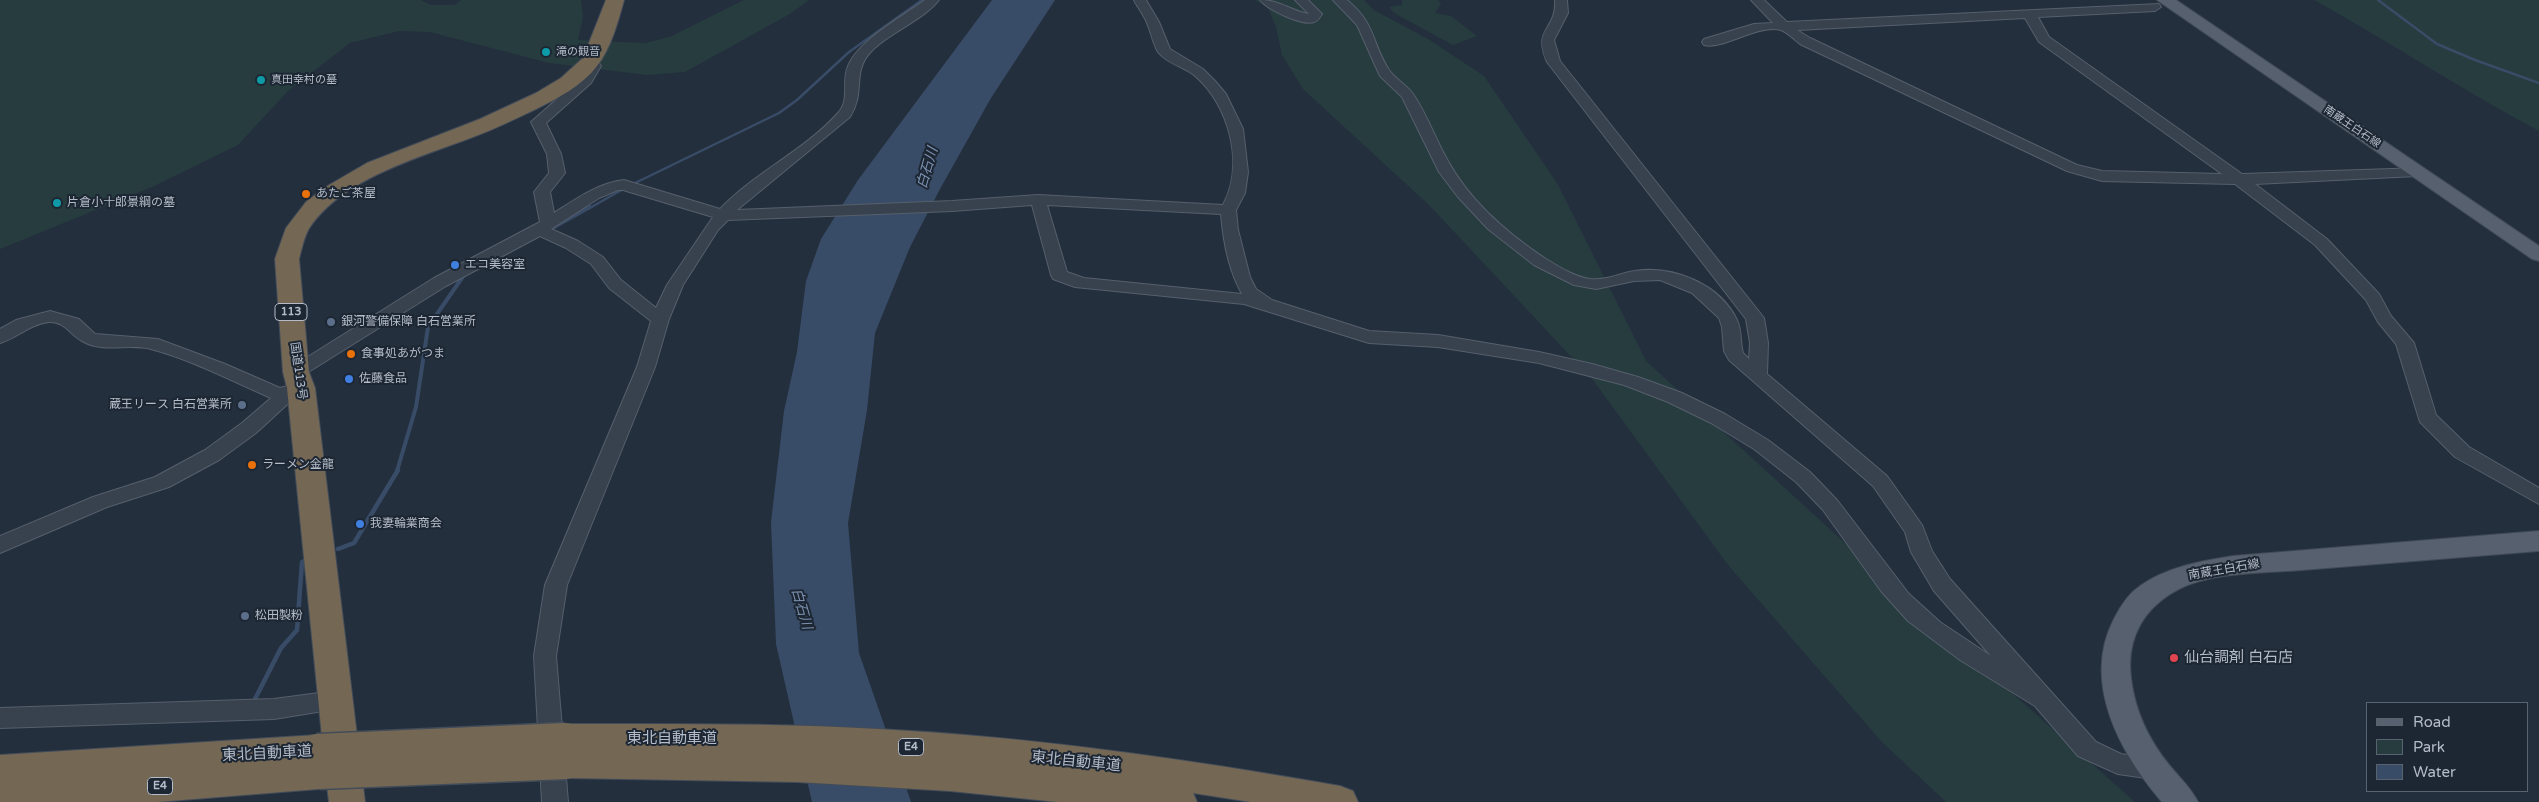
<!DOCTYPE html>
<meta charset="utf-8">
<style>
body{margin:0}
#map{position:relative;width:2539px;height:802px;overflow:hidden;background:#242f3e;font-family:"Varela Round",sans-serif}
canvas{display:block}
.legend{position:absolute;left:2366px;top:702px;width:162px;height:90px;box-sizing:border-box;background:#1d2633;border:1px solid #59626f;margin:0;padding:6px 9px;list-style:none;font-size:15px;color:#b4bcc9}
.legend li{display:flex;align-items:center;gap:10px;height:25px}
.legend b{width:25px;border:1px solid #59626f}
</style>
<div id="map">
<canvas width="2539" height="802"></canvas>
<ul class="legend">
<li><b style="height:6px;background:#56606e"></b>Road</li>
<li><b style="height:14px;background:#263c3f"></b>Park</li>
<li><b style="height:14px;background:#394c67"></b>Water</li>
</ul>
</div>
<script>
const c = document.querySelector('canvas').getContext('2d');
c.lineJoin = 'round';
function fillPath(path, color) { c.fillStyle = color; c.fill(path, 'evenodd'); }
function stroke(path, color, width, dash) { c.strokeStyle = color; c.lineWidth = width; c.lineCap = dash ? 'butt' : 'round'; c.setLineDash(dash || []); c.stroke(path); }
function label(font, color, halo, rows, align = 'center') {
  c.font = font + ' "Varela Round","Noto Sans JP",sans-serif'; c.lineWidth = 4; c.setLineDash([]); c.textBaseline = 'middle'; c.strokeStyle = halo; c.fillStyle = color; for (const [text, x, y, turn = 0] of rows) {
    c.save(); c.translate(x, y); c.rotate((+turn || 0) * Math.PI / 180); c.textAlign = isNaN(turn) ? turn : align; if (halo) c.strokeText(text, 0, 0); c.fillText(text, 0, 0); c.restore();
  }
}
fillPath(new Path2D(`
 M0 0H421L431 5H455L461 0H581L583 17 578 40 646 43 672 36 744 0H809L790 14 685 72 647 75 549 63 430 32 399 31 350 43 288 91 238 145 152 187 0 249Z
 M1255 0H1364L1374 10 1428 39 1484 76 1557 183 1646 361 1905 598 2135 802H1946L1881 741 1728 565 1593 380 1430 206 1303 89 1282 55 1276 27 1268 8Z
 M1402 0H1438L1441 4 1435 13 1451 16 1477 36 1453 45 1394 13 1389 7 1402 5Z
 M2314 0H2539V131C2462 90 2390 42 2314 0Z`), '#263c3f');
fillPath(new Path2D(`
 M992 0H1055L991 98 940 189 910 247 875 333 867 410 848 523 859 653 911 802H812L776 644 771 522 784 411 797 352 806 281 821 239 858 180Z`), '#394c67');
stroke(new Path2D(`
 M2378 0 2437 44 2475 60 2539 83
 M631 185 779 113 797 100 849 52 922 0
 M588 209 625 188`), '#394c67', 2.5);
stroke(new Path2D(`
 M554 227 590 207
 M397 471 416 407 428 327 464 275`), '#394c67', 4);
stroke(new Path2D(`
 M338 549 354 543 398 470
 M255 699 281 648 297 630 302 562 306 561`), '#394c67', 4.5);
const minor = new Path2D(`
 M925 0H939C923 21 885 34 868 55 853 74 865 94 850 117L737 210 952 201 1038 195 1223 205C1245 164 1229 104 1194 75 1184 67 1166 63 1158 52 1153 44 1151 32 1147 23 1144 15 1138 8 1134 0H1146L1159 22 1170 49 1203 69 1215 81 1226 94 1243 129 1248 172 1245 193 1236 210 1238 230 1250 277 1256 289 1272 300 1369 331 1438 335 1539 352 1592 364 1638 377 1682 393 1725 414 1768 440 1810 472 1837 500 1909 594 1940 622 1991 656 1934 591 1911 552 1905 532 1873 486 1729 360 1724 351 1722 327 1719 318 1692 293 1660 280 1634 281 1596 289 1574 285 1534 265 1488 229 1458 197 1439 172 1402 97 1380 76 1357 25 1333 0H1347C1377 25 1371 42 1389 70 1396 80 1409 86 1415 97 1428 117 1436 140 1448 161 1470 201 1508 234 1546 259 1559 267 1575 277 1590 279 1606 281 1620 273 1635 271 1673 265 1720 284 1737 320 1742 331 1740 342 1743 353L1749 359 1750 343 1746 319 1547 62C1532 27 1557 31 1555 0H1567L1568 13 1554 40 1560 61 1764 318 1768 343 1767 374 1887 476 1922 525 1932 551 1950 579 2096 742 2121 754 2162 761 2165 768 2162 775 2153 779 2118 774 2078 756 2035 706 1960 660 1908 621 1881 591 1823 510 1796 482 1754 449 1711 423 1668 402 1624 385 1539 363 1438 347 1369 343 1244 304 1075 287 1053 279 1051 275 1032 205 952 211 728 220 718 230 683 285 669 319 655 367 567 585 556 656 568 802H542L534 656 545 585 637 367 651 321 609 288 591 264 566 248 540 236 446 286 302 376H290L287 372 290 368 434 278 540 222 534 192 549 173 547 154 531 122 581 78 587 66 584 62 586 59H596L601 66 591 83 546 123 561 154 565 173 550 192 554 213C576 199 598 183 624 180L720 209C755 172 804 151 838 113 850 100 842 84 847 69 855 42 902 17 925 0ZM618 190H623L713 217 667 285 656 308 621 280 603 257 578 241 551 229 599 198ZM1047 205 1221 214C1223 240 1229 271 1242 294L1084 278 1067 272Z
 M1260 0C1280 0 1289 10 1309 14L1295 0H1308L1322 14C1320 17 1318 21 1314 22 1302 26 1268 10 1260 0Z
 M1751 0H1764L1787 22 2159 4 2161 7 2155 11 2038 17 2049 37 2242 174 2422 168 2425 171 2417 176 2255 184 2327 239 2379 294 2391 316 2414 343 2436 415 2469 447 2539 488V504L2455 457 2420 422 2396 344 2378 322 2366 300 2315 245 2235 184 2102 181 2067 171 1800 44C1795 40 1787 32 1781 30 1757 24 1724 50 1704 45L1702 42 1704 39 1754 24 1773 23ZM2025 18 2039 42 2222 174 2102 171 2077 165 1810 38 1797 30Z
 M50 311 79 319 95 334 158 339 225 364 280 388 301 382 308 384 310 388 308 392 293 399 256 433 219 460 169 487 107 507 0 553V536L93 497 155 477 205 450 242 423 271 398C232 381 192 360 151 349 129 343 105 353 84 342 71 336 65 321 49 322 30 324 17 338 0 343V329L16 320Z
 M334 691 342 694 346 701 342 708 274 719 0 728V708L274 699Z`);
const major = new Path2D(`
 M2157 0H2176L2539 246V261L2532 259Z
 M2539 531V551C2460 557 2381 564 2302 570 2265 573 2212 572 2179 589 2144 607 2126 638 2131 678 2135 712 2149 740 2170 766 2180 778 2191 788 2198 802H2162C2120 753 2081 682 2114 619 2120 607 2128 594 2140 586 2167 567 2201 561 2233 556Z`);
const highway = new Path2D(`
 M606 0H624C618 22 611 48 597 66 582 86 558 98 536 109 515 119 495 129 473 137 421 157 343 178 310 227 304 236 302 248 299 259L309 372 315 388 365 802H329L327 786 319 789 157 802H0V755L317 735 322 737 287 388 283 372 275 259 286 228 306 202 324 188 367 163 480 119 536 93 561 78 583 58Z
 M565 724C669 724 774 723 878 729 1033 737 1187 759 1340 786L1353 791 1358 802H1251L1193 793 1197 802H1058L950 791 797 782 566 778 553 774 548 763 553 752 557 751 553 750 547 739 553 728Z`);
stroke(minor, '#565f6c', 2);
stroke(major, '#414a57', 2);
stroke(highway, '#434c59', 2);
fillPath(minor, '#38414e');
fillPath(major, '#56606e');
fillPath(highway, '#746855');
const highwayBridge = new Path2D(`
 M317 750 565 739
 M319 773 566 763`);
stroke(highwayBridge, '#434c59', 35, []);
stroke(highwayBridge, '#746855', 32);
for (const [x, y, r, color] of [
 [546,52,5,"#0f9aa8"],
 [261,80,5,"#0f9aa8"],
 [306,194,5,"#e8710a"],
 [57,203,5,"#0f9aa8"],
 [455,265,5,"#3f7fe0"],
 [331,322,5,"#5c6f8a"],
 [351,354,5,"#e8710a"],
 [349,379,5,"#3f7fe0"],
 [242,405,5,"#5c6f8a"],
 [252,465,5,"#e8710a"],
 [360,524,5,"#3f7fe0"],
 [245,616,5,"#5c6f8a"],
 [2174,658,5,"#e0444e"]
]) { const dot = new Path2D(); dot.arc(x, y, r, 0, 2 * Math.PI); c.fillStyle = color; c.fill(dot); stroke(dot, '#1d2633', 2); }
label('11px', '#b4bcc9', '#1d2633', [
 ["滝の観音",556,52],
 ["真田幸村の墓",271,80]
], 'left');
label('11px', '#b4bcc9', '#1d2633', [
 ["南蔵王白石線",2352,127,34]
]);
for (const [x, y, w] of [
 [291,312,32],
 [911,747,25],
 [160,786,25]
]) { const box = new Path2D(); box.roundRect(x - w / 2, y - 8.5, w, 17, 4); c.fillStyle = '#1d2633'; c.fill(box); stroke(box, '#b4bcc9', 1); }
label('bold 11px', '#b4bcc9', null, [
 ["113",291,312],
 ["E4",911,747],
 ["E4",160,786]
]);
label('12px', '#b4bcc9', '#1d2633', [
 ["あたご茶屋",316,194],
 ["片倉小十郎景綱の墓",67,203],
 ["エコ美容室",465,265],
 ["銀河警備保障 白石営業所",341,322],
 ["食事処あがつま",361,354],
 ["佐藤食品",359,379],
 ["蔵王リース 白石営業所",232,405,"right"],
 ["ラーメン金龍",262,465],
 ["我妻輪業商会",370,524],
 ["松田製粉",255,616]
], 'left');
label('12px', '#b4bcc9', '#1d2633', [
 ["国道113号",298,371,82],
 ["南蔵王白石線",2224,570,-10]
]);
label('italic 14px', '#7c92b1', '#1d2633', [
 ["白石川",928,168,-74],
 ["白石川",801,609,74]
]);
label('15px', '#b4bcc9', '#1d2633', [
 ["仙台調剤 白石店",2184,658]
], 'left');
label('15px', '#b4bcc9', '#1d2633', [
 ["東北自動車道",672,739],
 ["東北自動車道",267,754,-3],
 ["東北自動車道",1076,762,6]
]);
</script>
